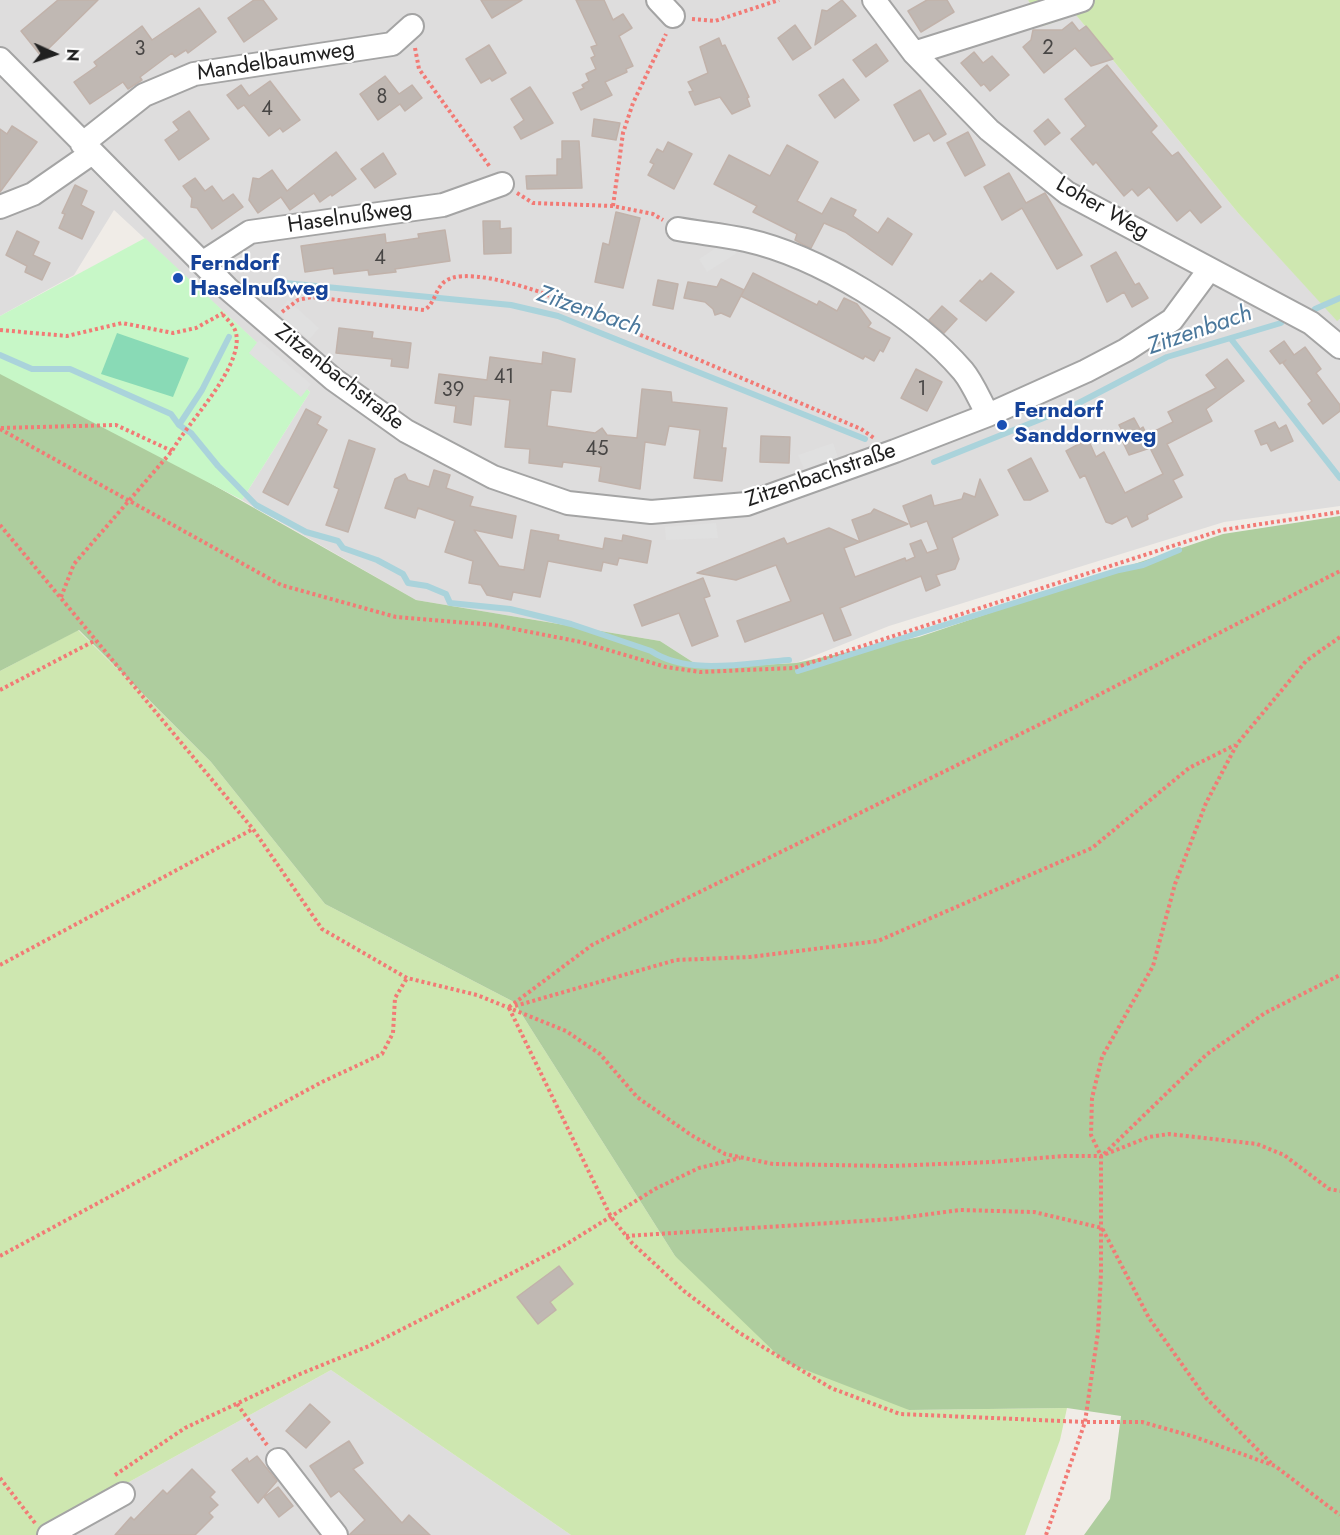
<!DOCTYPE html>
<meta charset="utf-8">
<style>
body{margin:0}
#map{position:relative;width:1340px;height:1535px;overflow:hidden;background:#f0ece7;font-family:Jost,sans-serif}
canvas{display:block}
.north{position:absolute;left:24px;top:24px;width:60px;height:60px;-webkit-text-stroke:4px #fff;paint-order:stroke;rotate:93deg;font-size:16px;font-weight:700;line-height:24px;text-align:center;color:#202020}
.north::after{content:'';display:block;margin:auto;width:21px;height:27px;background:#202020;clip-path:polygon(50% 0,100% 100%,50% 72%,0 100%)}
</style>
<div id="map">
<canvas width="1340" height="1535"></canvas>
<div class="north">N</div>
</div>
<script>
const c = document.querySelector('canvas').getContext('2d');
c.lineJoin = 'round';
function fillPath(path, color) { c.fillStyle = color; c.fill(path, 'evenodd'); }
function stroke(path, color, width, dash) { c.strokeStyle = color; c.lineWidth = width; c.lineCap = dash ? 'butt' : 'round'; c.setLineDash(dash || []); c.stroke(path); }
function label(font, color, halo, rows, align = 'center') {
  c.font = font + ' Jost,sans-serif'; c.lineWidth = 4.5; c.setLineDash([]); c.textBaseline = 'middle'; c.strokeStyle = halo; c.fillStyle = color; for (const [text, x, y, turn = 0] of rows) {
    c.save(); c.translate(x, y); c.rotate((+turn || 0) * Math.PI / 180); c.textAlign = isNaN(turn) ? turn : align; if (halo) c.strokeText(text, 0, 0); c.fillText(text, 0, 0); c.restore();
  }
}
fillPath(new Path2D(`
 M0 0H1028L1043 26 1076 15 1239 214 1337 320 1340 319V506L1224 522 889 626 796 663 702 668 660 641 416 600 242 500 310 392 114 210 74 275 0 316Z
 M331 1370 571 1535H42L129 1482Z`), '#dedddd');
fillPath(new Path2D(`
 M1028 0H1340V319L1337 321 1239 214 1076 15 1043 26Z
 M78 630 211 762 325 904 514 1002 675 1256 909 1410 1067 1408 1060 1440 1025 1535H571L331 1370 129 1482 42 1535H0V671Z`), '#cee7b0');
fillPath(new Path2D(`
 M0 370 36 384 416 600 660 641 702 668 796 663 919 637 1223 534 1340 516V1535H1084L1110 1499 1121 1416 1067 1408 909 1410 785 1362 675 1256 514 1002 325 904 211 762 79 630 0 671Z`), '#aecd9e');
fillPath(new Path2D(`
 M145 238 310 392 242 500 0 374V316Z`), '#c7f7c7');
fillPath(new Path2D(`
 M117 333 189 358 173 397 101 374Z`), '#89dab6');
fillPath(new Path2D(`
 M728 240 737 253 707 272 699 259Z
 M288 300 319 328 309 340 277 312Z
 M259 340 311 384 301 397 249 353Z
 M833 443 838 458 804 469 798 455Z
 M716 523 718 538 666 540 665 527Z`), '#e0e0e0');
stroke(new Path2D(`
 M285 283 511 305 558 316 865 439
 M1315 309 1340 298
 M1231 339 1340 478
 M0 355 32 369H70L171 414 179 425 202 390 229 337
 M179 425 191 433 218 466 256 505 306 532 338 541 343 548 377 560 403 574 408 583 427 586 446 594 450 603 510 609 571 624 651 651C689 676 746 663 789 660
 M934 462 1071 407 1167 357 1281 323
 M798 671 1119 570 1143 565 1179 550`), '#aad3db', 6);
const building = new Path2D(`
 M58 0H98L41 56 21 31Z
 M254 0H263L277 19 244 42 228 18Z
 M481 0H522L492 18Z
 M576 0H604L613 20 623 14 632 28 619 36 633 66 626 69 627 72 605 82 612 95 581 110 573 93 584 88 582 85 589 81 586 74 596 69 591 58 595 56 591 47 597 45Z
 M842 0 856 16 815 45 822 10 827 11Z
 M927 0H947L954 12 921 32 908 11Z
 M199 8 216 32 188 53 186 50 175 57 172 53 140 77 142 80 128 89 123 82 90 104 74 82 97 66 94 62 142 26 152 40Z
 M1072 22 1079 31 1086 26 1113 59 1091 66 1075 48 1044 73 1023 47 1031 40 1033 30H1062Z
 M795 25 811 48 793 60 778 38Z
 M719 38 722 46 725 45 749 97 747 98 750 106 732 114 720 97 695 105 689 92 693 91 688 82 708 73 700 47Z
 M876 44 888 61 866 77 853 60Z
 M489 45 506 73 492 81 490 78 481 83 466 59Z
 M974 52 983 63 992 56 1009 75 990 91 984 84 981 86 961 63Z
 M1107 65 1157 126 1151 132 1172 156 1178 152 1221 207 1201 223 1190 210 1177 221 1149 187 1138 196 1132 189 1124 196 1096 162 1093 165 1071 139 1086 126 1065 99Z
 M385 76 399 94 412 85 422 98 405 111 400 104 378 120 360 94Z
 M843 79 859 100 835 118 819 95Z
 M270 81 300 120 283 132 280 128 269 136 244 105 238 109 227 95 241 85 249 96Z
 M530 87 553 123 521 139 514 127 524 120 511 99Z
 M920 90 946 134 934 141 929 133 914 141 894 105Z
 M189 111 209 139 179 160 165 140 179 130 173 122Z
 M594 119 620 123 616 140 592 136Z
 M1048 119 1060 133 1045 145 1034 131Z
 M12 126 37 142 0 192V129L7 134Z
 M968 132 985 165 965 176 947 143Z
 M562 141H579L582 188 527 189 526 176 557 175V159H562Z
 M668 142 692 154 674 189 648 175 654 164 650 162 657 149 663 152Z
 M787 145 818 162 797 201 822 214 831 198 856 210 853 216 878 233 888 218 912 234 892 265 845 232 824 223 811 248 806 246 795 240 797 234 753 212 757 206 714 184 729 155 770 176Z
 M336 152 356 179 332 196 331 194 320 202 314 193 290 210 281 197 258 213 249 200 253 178 259 179 272 170 287 191Z
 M383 153 396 174 375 188 361 169Z
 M1009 173 1026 203 1045 193 1082 255 1057 269 1022 208 1002 220 984 187Z
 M195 178 205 191 212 186 223 201 233 194 243 207 212 229 197 208 191 207 192 198 183 186Z
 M75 185 87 191 81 205 94 212 82 239 59 228 65 214 62 213Z
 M616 212 640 218 623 288 595 282 603 243 609 245Z
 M483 221H500V229L511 228V253L484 254Z
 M445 230 450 261 395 269 396 272 369 275 368 270 334 274 333 268 305 272 301 246 385 234 386 243 419 238 418 234Z
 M17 231 39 242 33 255 50 263 42 280 25 272 27 266 6 255Z
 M1116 252 1135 285 1139 283 1148 298 1132 307 1124 292 1107 302 1091 266Z
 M753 273 817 305 819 301 837 311 844 298 857 304 871 323 868 327 890 338 883 352 880 350 874 361 865 356 863 359 741 296Z
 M991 273 1014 292 986 321 960 301 980 280 982 282Z
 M721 279 744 290 730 317 721 313 715 315 713 309 705 302 684 298 688 282 717 287Z
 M658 280 678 284 673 309 653 305Z
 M942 306 957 319 944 333 929 320Z
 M339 328 373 332 372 338 411 343 408 368 391 366 392 359 336 353Z
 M1284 341 1294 355 1305 347 1321 369 1316 373 1340 405V411L1323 424 1308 404 1312 401 1283 363 1286 360 1280 364 1270 351Z
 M543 352 575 359 571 392 551 390 547 426 595 433 602 428 607 435 637 438 642 389 671 392 672 402 727 408 722 448H726L722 481 694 478 700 430 669 426 665 445 645 442 640 489 599 481 601 467 563 462 562 467 529 463 530 449 505 447 510 400 474 396 471 425 454 422 456 406 435 403 439 374 487 380 490 357 542 364Z
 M1227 359 1244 381 1206 409 1212 421 1167 444 1183 475 1173 480 1182 497 1147 515 1148 519 1132 527 1127 516 1112 524 1106 522 1085 475 1080 478 1066 451 1088 439 1096 457 1104 452 1125 493 1163 474 1150 448 1129 455 1121 438 1125 436 1119 425 1134 418 1140 429 1143 427 1147 435 1173 422 1168 412 1216 388 1206 375Z
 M916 369 942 382 927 411 901 398Z
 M306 409 321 417 317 424 327 430 288 505 263 492Z
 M1275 422 1279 429 1286 425 1293 441 1271 451 1267 443 1261 445 1255 431Z
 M761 436 790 437 789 463 760 462Z
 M349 440 375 449 348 532 326 525 339 489 334 487Z
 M1031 458 1048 491 1030 500H1024L1008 470Z
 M434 470 450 475 446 488 473 497 470 506 516 516 512 538 474 530 499 566 524 570 531 530 559 535 558 540 603 549 605 538 622 541 623 535 651 541 647 563 619 558 617 565 603 562 601 571 548 561 540 597 513 592 511 600 487 595 481 585 469 583 473 561 445 552 455 521 418 508 415 518 385 508 395 479 405 474 408 480 429 487Z
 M980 479 998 515 952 538 959 559 955 569 936 575 940 585 926 591 921 576 840 608 851 635 834 641 823 613 745 642 737 621 791 601 776 565 736 580 697 573 784 538 787 544 829 528 860 542 844 548 855 577 905 558 906 561 915 557 910 544 921 540 927 553 938 549 927 521 911 527 903 506 931 495 934 506 962 499 964 493 975 497Z
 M874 509 908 524 860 542 852 520 871 513Z
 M703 578 710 596 704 598 718 636 692 646 679 613 642 626 634 605Z
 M559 1266 573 1284 550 1302 556 1310 538 1324 517 1297Z
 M310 1404 330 1422 306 1448 286 1431Z
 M349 1441 363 1463 353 1469 402 1523 409 1515 430 1535H349L365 1520 339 1491 331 1497 310 1466Z
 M257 1456 277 1481 258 1503 232 1470 247 1458 249 1462Z
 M192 1469 215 1492 210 1497 218 1505 209 1513 213 1517 195 1535H115L131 1517 134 1520 163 1490 167 1494Z
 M278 1487 293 1506 279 1517 264 1497Z`);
fillPath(building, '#c0b8b3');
stroke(building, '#c1b2aa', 1.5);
const minor = new Path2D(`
 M658 0 673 16
 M874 0 914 53 989 130 1067 193 1311 323 1340 347
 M914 53 1082 0
 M0 59 227 288 333 379 406 431 493 477 568 503 651 512 747 504 895 451 988 415 1086 371 1126 350 1172 320 1209 270
 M82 144 144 95 194 74 392 44 412 26
 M0 207 33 194 92 153
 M678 229C700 233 723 235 746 240 818 256 915 315 963 371 973 383 980 401 988 415
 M202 263 250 232 443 205 502 184
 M278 1460 336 1535
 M49 1535 123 1494`);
stroke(minor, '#a4a4a4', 26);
stroke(new Path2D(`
 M692 19 715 21 779 0
 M415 48 419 69 490 167
 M517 193 533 203 613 206 653 214 663 220
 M613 206 623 133 633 103 666 34
 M282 312 298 300 312 297 424 310C434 305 435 291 443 283 460 266 519 285 540 292L861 429 874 438
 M0 330 67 336 122 323 173 333 196 328 223 313
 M1 428 116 425 172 451
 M0 429 281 585 396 617 494 625 581 642 666 667 700 672 794 668 1222 530 1340 512
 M0 525 253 829 322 929 407 978 477 995 566 1031 600 1054 637 1097 691 1135 725 1154 773 1164 890 1166 991 1162 1063 1156H1101L1149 1137 1169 1134 1257 1144 1284 1155 1329 1189 1340 1191
 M61 597 74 564 172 451C187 423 244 367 236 333 234 325 227 319 222 314
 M0 690 96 640
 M0 965 253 829
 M515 1006 676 960 750 957 878 941 1092 848 1189 768 1235 745
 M509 1007 592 945 1073 708 1340 571
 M509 1008 611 1217 632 1243 684 1291 738 1332 831 1388 900 1414 1085 1422H1142L1195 1437 1275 1466 1340 1515
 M1104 1154 1206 1055 1265 1013 1340 975
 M626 1236 893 1219 960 1210 1034 1212 1102 1228 1149 1318 1206 1398 1272 1464
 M0 1256 322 1082 382 1054 393 1033 395 998 407 978
 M237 1404 267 1445
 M115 1475 185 1428 300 1374 369 1346 497 1281 562 1247 655 1189 699 1168 740 1158
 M0 1478 35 1523
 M1046 1535 1085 1422 1098 1332 1101 1273V1156L1091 1135 1092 1098 1102 1057 1153 966 1175 884 1206 803 1237 744 1306 661 1340 637`), '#f27a75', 4, [3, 3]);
stroke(minor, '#fff', 22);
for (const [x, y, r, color] of [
 [178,278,6,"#1a4fb4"],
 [1002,425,6,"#1a4fb4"]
]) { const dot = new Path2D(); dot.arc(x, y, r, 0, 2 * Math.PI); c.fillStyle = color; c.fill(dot); stroke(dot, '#fff', 2); }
label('20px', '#484645', null, [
 ["2",1048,49],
 ["3",140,50],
 ["8",382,98],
 ["4",267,110],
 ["4",380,259],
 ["41",504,378],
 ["1",922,390],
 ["39",453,391],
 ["45",597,450]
]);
label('22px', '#202020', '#fff', [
 ["Mandelbaumweg",276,62,-9],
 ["Loher Weg",1102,209,30],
 ["Haselnußweg",350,218,-8],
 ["Zitzenbachstraße",339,378,38],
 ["Zitzenbachstraße",821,476,-19]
]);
label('bold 22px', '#164399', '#fff', [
 ["Ferndorf",190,265],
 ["Haselnußweg",190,290],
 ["Ferndorf",1014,412],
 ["Sanddornweg",1014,437]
], 'left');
label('italic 24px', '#4b789c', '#fff', [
 ["Zitzenbach",589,312,19],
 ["Zitzenbach",1200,331,-19]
]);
</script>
